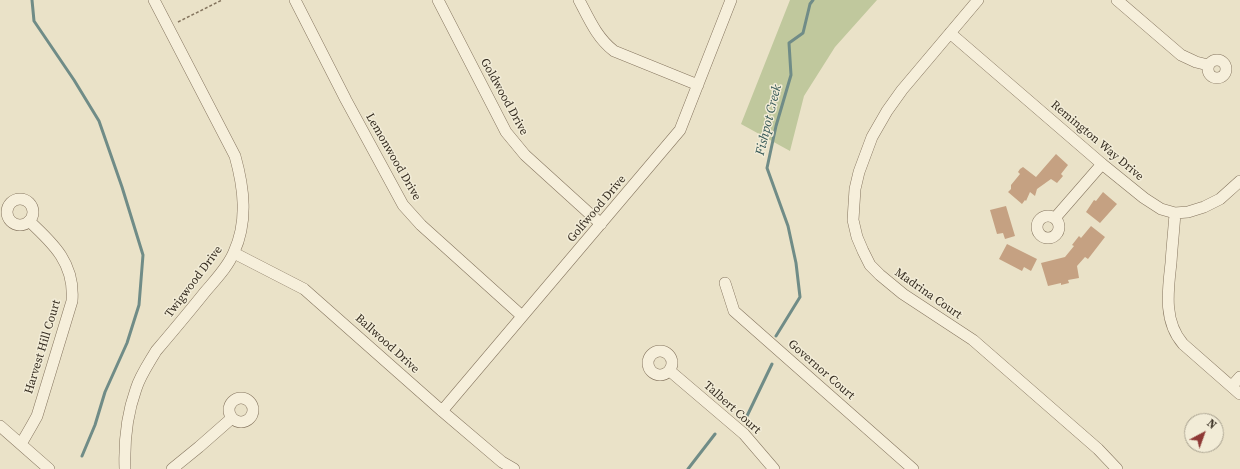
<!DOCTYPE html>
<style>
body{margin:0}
#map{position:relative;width:1240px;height:469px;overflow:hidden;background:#eae2c8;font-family:"Source Serif 4",serif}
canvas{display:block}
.north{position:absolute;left:1184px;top:413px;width:40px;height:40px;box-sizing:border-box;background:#f2ecd7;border:1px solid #a7a08e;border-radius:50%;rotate:41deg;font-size:11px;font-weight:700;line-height:16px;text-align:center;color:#362d21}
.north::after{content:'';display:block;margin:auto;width:14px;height:18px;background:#8e3935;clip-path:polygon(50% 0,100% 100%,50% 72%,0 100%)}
</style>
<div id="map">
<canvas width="1240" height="469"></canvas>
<div class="north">N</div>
</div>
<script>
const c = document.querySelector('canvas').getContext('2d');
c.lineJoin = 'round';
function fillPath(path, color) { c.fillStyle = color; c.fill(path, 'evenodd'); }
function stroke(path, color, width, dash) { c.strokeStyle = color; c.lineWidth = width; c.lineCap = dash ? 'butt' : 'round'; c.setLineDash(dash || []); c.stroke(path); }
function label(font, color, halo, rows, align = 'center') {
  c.font = font + ' "Source Serif 4",serif'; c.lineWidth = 3; c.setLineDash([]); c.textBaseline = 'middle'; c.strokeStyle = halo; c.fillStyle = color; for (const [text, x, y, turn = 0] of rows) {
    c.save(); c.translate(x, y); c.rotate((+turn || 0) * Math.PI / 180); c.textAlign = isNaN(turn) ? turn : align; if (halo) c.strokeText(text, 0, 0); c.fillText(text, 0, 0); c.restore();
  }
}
fillPath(new Path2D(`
 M790 0H877L835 47 804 96 790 151 741 124Z`), '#c0c89d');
stroke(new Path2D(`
 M32 0 34 21 74 80 99 121 122 187 143 255 139 305 127 343 105 392 95 425 82 456
 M776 336 800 297 796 263 788 226 767 168 776 126 791 75 789 43 803 33 810 4 813 0
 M747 416 772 364
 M688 469 715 434`), '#708c87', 3);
fillPath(new Path2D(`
 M1056 154 1068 165 1061 174 1063 176 1057 183 1051 179 1037 189 1035 196 1030 192 1026 201 1025 200 1022 204 1008 192 1011 189V185L1020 174 1018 172 1020 169 1023 167 1036 177Z
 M1103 192 1117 204 1100 223 1086 212 1094 200 1096 201Z
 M1006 206 1015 236 1005 239 1003 233 997 234 990 210Z
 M1091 226 1105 237 1088 259 1085 257 1077 266 1079 278 1068 280 1069 283 1061 285V283L1048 286 1041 263 1065 257 1074 246 1072 245 1079 236 1081 238Z
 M1007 244 1037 259 1031 271 1024 267 1022 271 999 259Z`), '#c5a182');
const minor = new Path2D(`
 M295 0 346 100 403 205 421 225 522 316
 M438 0 506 132 525 155 601 224
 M579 0C589 19 597 38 614 51L698 85
 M978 0 902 90 887 111 872 137 859 172 855 189 853 220 857 237 863 251 870 265 880 275 903 294 973 340 1098 449 1117 469
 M1117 0 1181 55 1196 62 1208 65
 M950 33 1102 164 1144 198 1161 209 1175 213 1188 212 1204 207 1220 199 1240 181
 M1208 69a9 9 0 1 1 18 0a9 9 0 1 1-18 0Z
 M7 212a13 13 0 1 1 26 0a13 13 0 1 1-26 0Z
 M1175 213C1174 229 1172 246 1171 263 1168 290 1163 321 1183 344L1240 394
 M1037 227a11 11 0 1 1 22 0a11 11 0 1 1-22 0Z
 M1055 218 1102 164
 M234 253 304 289 442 411 502 462 514 469
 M725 283 734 311 913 469
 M648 363a12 12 0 1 1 24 0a12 12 0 1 1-24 0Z
 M670 371 744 434 774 469
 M1232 386 1240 377
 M229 410a12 12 0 1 1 24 0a12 12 0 1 1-24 0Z
 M442 411 680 130 731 0
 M0 426 49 469
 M21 444 32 425 37 416 72 301C75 264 54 244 29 221
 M125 469C124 443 127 414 136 389 140 376 149 363 156 351 173 331 189 312 205 292 215 280 228 267 234 252 248 221 244 188 235 156L154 0
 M172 469 199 447 232 418`);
stroke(minor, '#85755f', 12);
stroke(new Path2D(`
 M178 22 222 0`), '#85755f', 1.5, [3, 2]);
stroke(minor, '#f6efdb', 11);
label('12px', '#362d21', '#f2ecd7', [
 ["Goldwood Drive",504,97,61],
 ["Remington Way Drive",1097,141,40],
 ["Lemonwood Drive",393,157,60],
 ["Golfwood Drive",597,209,-50],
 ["Twigwood Drive",194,282,-53],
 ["Madrina Court",928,294,35],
 ["Ballwood Drive",387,344,42],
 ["Harvest Hill Court",43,347,-73],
 ["Governor Court",821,370,41],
 ["Talbert Court",732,408,42]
]);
label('italic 13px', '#325554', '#f2ecd7', [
 ["Fishpot Creek",769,120,-76]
]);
</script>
